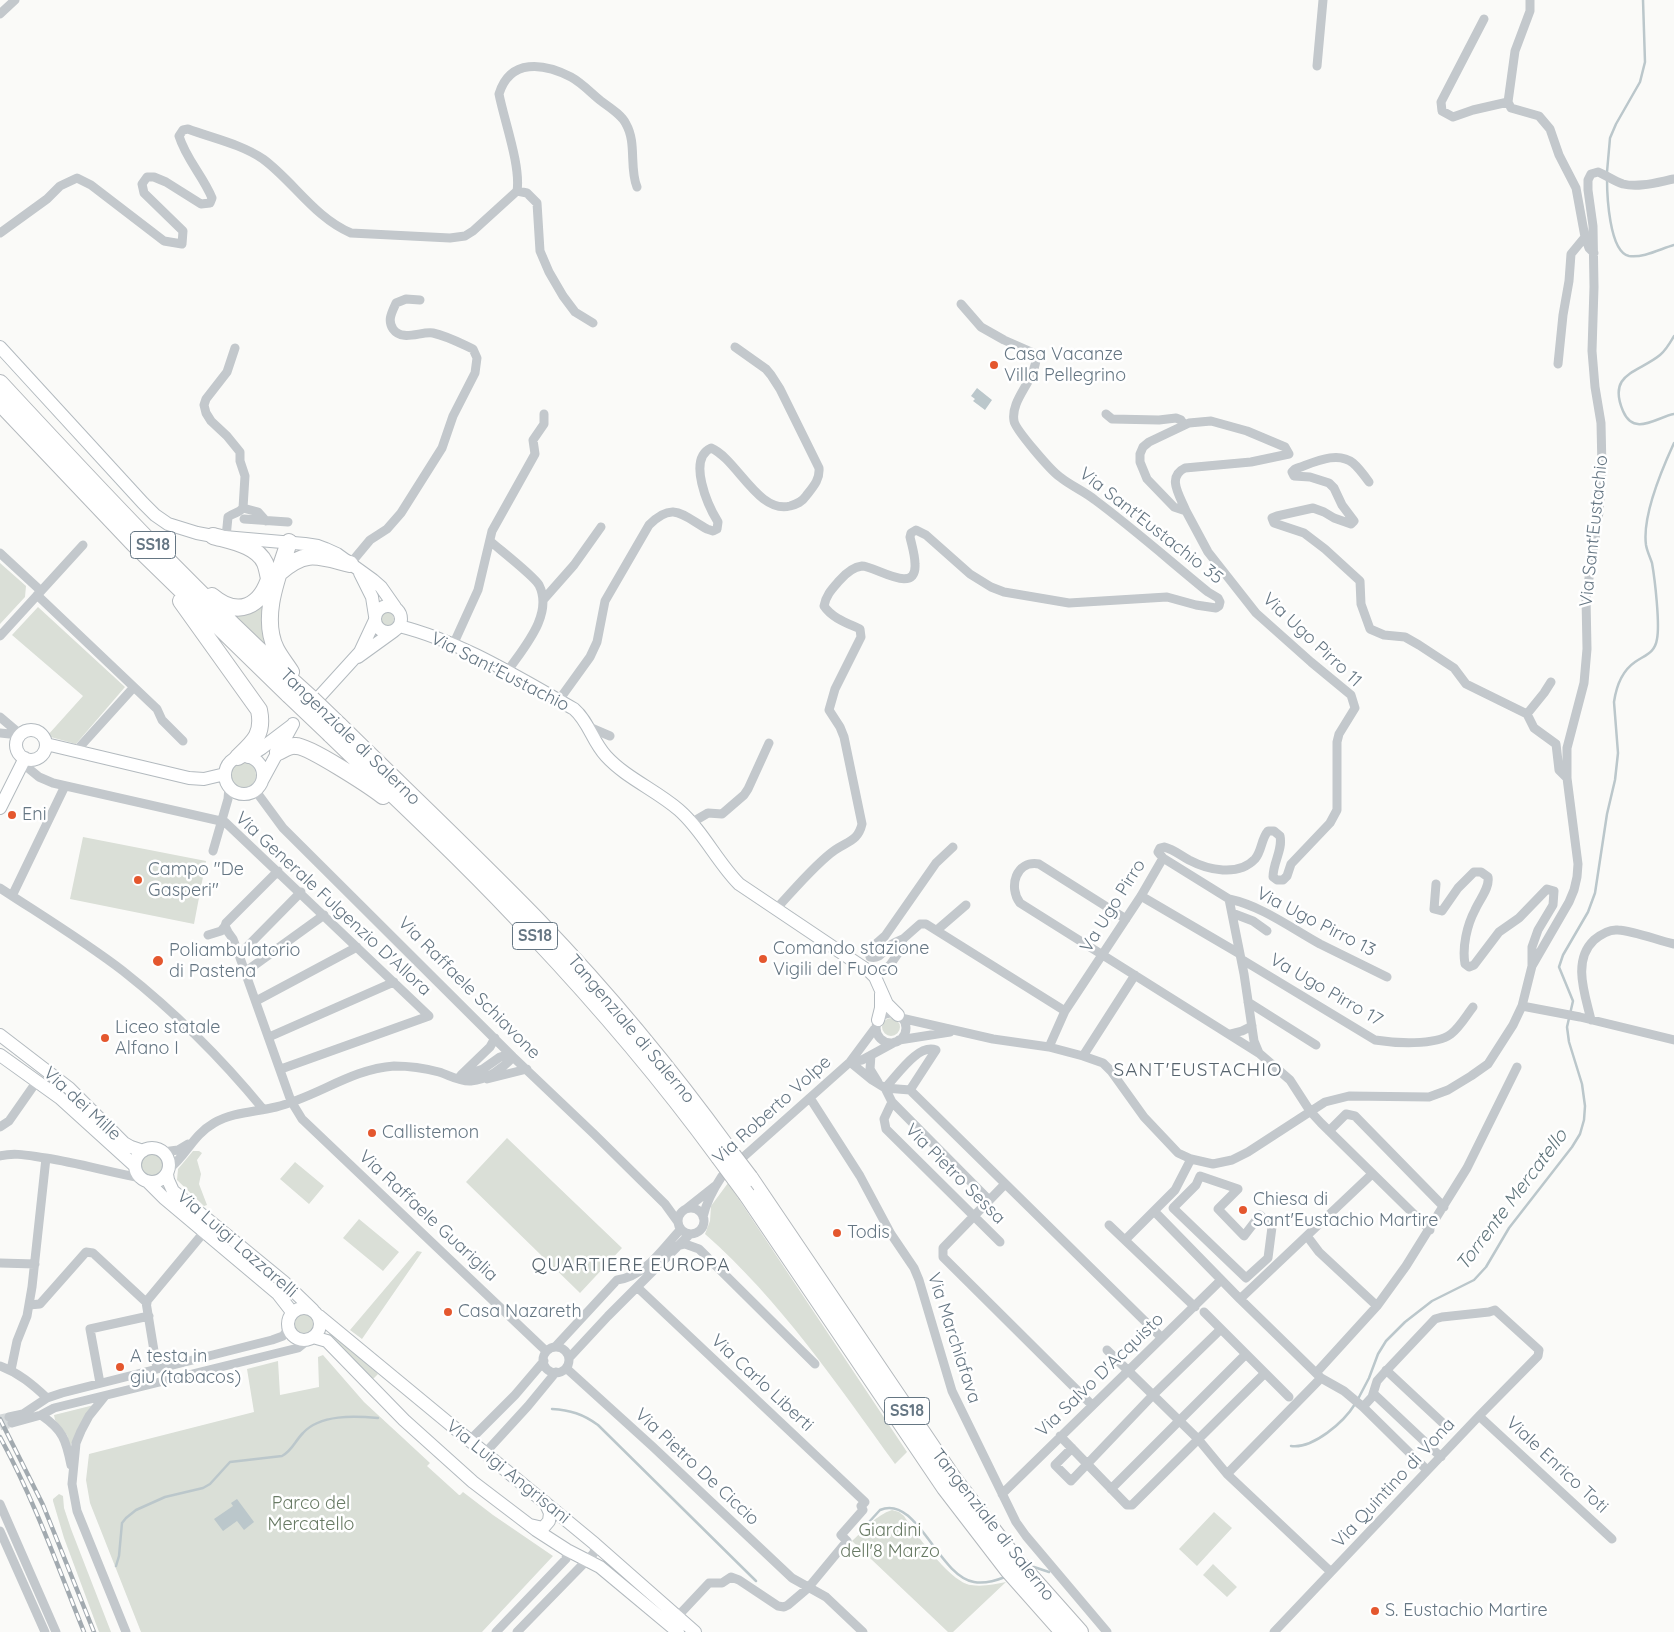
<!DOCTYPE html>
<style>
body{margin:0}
canvas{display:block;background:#fafaf8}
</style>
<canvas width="1674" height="1632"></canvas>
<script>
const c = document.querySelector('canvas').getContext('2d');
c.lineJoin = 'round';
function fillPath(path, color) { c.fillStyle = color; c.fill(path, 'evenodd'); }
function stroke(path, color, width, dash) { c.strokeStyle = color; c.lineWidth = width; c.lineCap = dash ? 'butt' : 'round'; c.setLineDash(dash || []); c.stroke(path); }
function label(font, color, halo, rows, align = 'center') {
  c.font = font + ' Quicksand,sans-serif'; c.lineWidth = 5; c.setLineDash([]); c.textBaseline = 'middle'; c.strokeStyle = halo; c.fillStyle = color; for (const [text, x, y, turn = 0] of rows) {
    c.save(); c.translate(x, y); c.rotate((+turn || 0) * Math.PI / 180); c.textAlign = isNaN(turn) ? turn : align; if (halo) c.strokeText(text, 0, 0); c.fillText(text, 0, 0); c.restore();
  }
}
fillPath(new Path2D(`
 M0 563 26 586 25 597 0 624Z
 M271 589 277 659 227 610Z
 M38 607 125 687 76 744 47 736 83 696 12 635Z
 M380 619a7 7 0 1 1 14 0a7 7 0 1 1-14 0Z
 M230 775a13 13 0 1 1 26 0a13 13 0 1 1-26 0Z
 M83 837 206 861 194 924 70 899Z
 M882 1027a9 9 0 1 1 18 0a9 9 0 1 1-18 0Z
 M507 1138 622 1248 580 1293 466 1182Z
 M193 1151H199L202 1153 197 1160 201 1174 199 1184 207 1205 204 1206 177 1180 178 1169Z
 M141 1165a11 11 0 1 1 22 0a11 11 0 1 1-22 0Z
 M295 1162 324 1186 309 1204 280 1179Z
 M728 1183 907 1452 895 1464C837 1384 780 1300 705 1234L710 1221 711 1206Z
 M359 1219 399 1252 383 1271 343 1238Z
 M417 1251 422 1252 362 1339 350 1330Z
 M292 1323a11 11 0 1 1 22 0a11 11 0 1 1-22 0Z
 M331 1331 333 1332 378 1374 371 1381 328 1335Z
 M323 1355 364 1402 430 1463 427 1466 459 1495H460L463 1492 493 1515 553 1556 482 1632H141L90 1503 86 1480 89 1454 254 1412 247 1369 278 1361 280 1395 319 1387 318 1357Z
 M94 1405 70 1446 67 1435 55 1420 54 1415Z
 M59 1494 63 1496 64 1508 71 1529 111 1632H99L64 1538 53 1501V1499Z
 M892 1510 899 1512 904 1516C915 1533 951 1583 971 1585 983 1587 995 1584 1006 1582L953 1632H948L852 1541C864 1530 876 1515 892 1510Z
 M1214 1512 1232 1528 1197 1566 1179 1549Z
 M1213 1564 1237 1587 1227 1597 1203 1575Z`), '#dadfd7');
fillPath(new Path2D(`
 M977 388 992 400 985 410 973 401 975 399 971 396Z
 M237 1499 254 1522 244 1530 237 1521 223 1531 214 1519 233 1506 231 1503Z`), '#bbc7cb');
stroke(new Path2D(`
 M1607 172 1610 138 1616 124 1640 82 1645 62 1643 0
 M1607 178C1607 194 1609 252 1629 256 1644 258 1660 249 1674 245
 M1674 336C1670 343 1666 350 1660 355 1638 373 1607 373 1623 411 1634 437 1657 417 1674 414
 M1358 1399 1369 1378 1378 1354 1386 1341 1405 1322 1432 1301 1474 1280 1486 1267 1509 1228 1572 1147 1580 1134 1584 1120 1585 1106 1582 1084 1569 1042 1567 1027 1573 1001 1559 967 1563 955 1588 912 1595 893 1607 814 1615 780 1618 753 1614 702C1616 688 1622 671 1635 662 1645 655 1655 653 1657 639 1660 624 1655 580 1652 563 1650 557 1647 551 1646 545 1642 516 1662 469 1674 443
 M552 1409C570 1410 583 1414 598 1425L756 1581
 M1291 1446C1313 1449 1344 1422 1355 1404
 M859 1533 880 1510C917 1494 938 1576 974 1582 984 1584 995 1581 1005 1577
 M116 1566 119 1556 122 1523 126 1518 136 1510 165 1497 203 1488 210 1484 230 1462 282 1456C292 1451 295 1441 303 1433 320 1414 355 1416 378 1418
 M1034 1567 1049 1572`), '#bbc7cb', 2.5);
stroke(new Path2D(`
 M0 1419 9 1417
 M0 1426 12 1423`), '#d5d9db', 9, [9, 4.5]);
const secondary = new Path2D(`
 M0 347 143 503 155 515 168 524 197 533 213 536 305 544 318 546 326 549 337 554 373 580 381 587 395 607
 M360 573 372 597 375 616
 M375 619a13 13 0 1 1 26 0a13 13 0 1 1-26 0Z
 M399 626C460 641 519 678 574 709 589 722 592 741 606 756 626 778 656 790 679 810 703 831 717 862 739 884L870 972 875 977 887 1004 898 1015
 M358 657 394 631
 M320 696 360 652 375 620
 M16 745a15 15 0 1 1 30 0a15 15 0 1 1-30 0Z
 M46 744 189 778 204 779 225 774
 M225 775a19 19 0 1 1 38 0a19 19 0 1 1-38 0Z
 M248 757 262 748 291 726
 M262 781 293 724
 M0 808 25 758
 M878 1020 881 1008V994
 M0 1035 69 1088 124 1143 131 1147 143 1151
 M0 1055 60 1098 135 1166
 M135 1165a17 17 0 1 1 34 0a17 17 0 1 1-34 0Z
 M167 1174 168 1180 173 1191 285 1283 313 1310
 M147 1181 165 1199 278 1294 292 1312
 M288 1324a16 16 0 1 1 32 0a16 16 0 1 1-32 0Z
 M319 1316 595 1544 695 1632
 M313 1337 327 1341 404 1420 473 1482 536 1530 567 1550 600 1567 678 1632
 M530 1525 543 1528 549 1521 550 1513 545 1502`);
const highway = new Path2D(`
 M0 383C101 492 202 600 312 699
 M0 403 134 544 289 695
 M213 536C230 541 257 545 265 563 267 568 268 574 269 579
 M289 542C279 573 260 616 276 649 280 657 286 664 291 672
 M279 573C306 549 318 556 350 564
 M212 596C238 618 261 607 270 576
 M181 601 259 710C264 734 254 742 238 757
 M339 725C406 791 474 855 539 922 607 993 670 1069 728 1149
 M330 734C398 800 468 864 532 934 599 1005 662 1079 719 1157
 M278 752C283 750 290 745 296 746 309 746 370 786 383 796
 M750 1178 953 1478 1016 1560 1080 1632
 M747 1195 945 1488 1008 1570 1063 1632`);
stroke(secondary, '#b3babf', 14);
stroke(highway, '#b4b9bd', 18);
stroke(new Path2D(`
 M1530 0V11L1515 51 1508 102 1511 108 1539 116 1550 129 1559 155 1576 188 1585 237 1589 248 1594 253
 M0 14 15 0
 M1484 19 1441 102 1442 111 1453 117 1473 110 1508 102
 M1317 66 1323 0
 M517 191 527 193 537 203 540 251 549 272 563 296 575 312 593 323
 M0 233 47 199 60 186 77 178 91 185 164 241 182 244 183 231 144 193 142 184 147 177H154L166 182 201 204 210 203 212 198C203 176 186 159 179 136L183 130 188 129C212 138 241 144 263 159 293 181 315 218 351 233L450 238 465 236 473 231 517 191C521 166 504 120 499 94 510 58 544 63 571 77 582 83 591 93 601 101 609 107 622 115 626 124 637 143 629 168 637 187
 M235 348 227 372 206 399 204 405 206 413 211 421 227 436 240 452V461L245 476 243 508
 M1558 364 1563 315 1569 281 1571 254 1585 237
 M1106 414 1112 419 1159 420 1176 418 1181 420 1184 425
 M1369 482C1364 475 1359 468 1353 463 1337 450 1313 463 1295 469L1292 472 1294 476 1310 477 1329 483 1334 488 1342 505 1354 521 1351 524 1334 518 1324 512 1313 508 1277 516 1272 518 1274 523 1304 533 1325 549 1360 581 1361 604 1370 629 1384 635 1405 637 1419 645 1454 668 1466 684 1527 714 1534 728 1556 744 1559 770 1567 778
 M244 519 288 522
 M226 537 228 517C233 513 239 513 243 508L258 512 266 521
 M490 541C499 549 534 576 539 585 554 615 523 648 507 672
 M0 553 41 591
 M350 564 370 540 387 529 401 513 442 448 453 416 475 373 477 358 473 349C460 343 447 336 433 333 421 331 402 342 393 329 387 320 392 312 396 303L406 299 420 300
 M37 595 157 709 162 720 183 741
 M544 599 574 565 601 527
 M0 636 83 545
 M453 645 478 590 492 531 535 454 533 440 544 424V414
 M559 700 590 657 597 642 605 601 649 525C673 501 682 515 707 529L713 531 717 529 718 522C708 506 687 459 711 448 737 459 758 514 790 506 797 504 802 502 806 496 813 487 820 480 819 468L780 389 771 375 766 369 735 347
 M1527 714 1544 693 1551 682
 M0 717 20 734
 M589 727 610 736
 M0 733 19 735
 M76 751 134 687
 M22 763 39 777 53 783 225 822 429 1016 281 1069
 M255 790 283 828 513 1057 594 1134 665 1204 678 1222
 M691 823 708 813 722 814 744 795 748 789 769 743
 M213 851 228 799 229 787
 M1163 858 1158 852 1160 848 1164 847C1173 849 1180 855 1189 860 1208 870 1238 877 1255 859 1262 851 1261 839 1268 831H1274L1280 836C1283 850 1273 862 1273 877L1277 880H1283L1287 876 1291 864 1330 823 1337 810V742L1339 734 1355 708 1351 695 1311 662 1256 613 1208 552 1186 511 1174 507 1147 479 1140 462V454L1143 447 1149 442 1189 423 1211 421 1247 431 1285 447 1289 454 1251 462 1185 468C1166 477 1180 496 1186 511
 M278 871 226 923 225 926 228 932 233 939 239 955 291 1101 302 1119 546 1351
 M1436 884 1434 909 1442 911 1458 888 1474 872H1481L1488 877C1490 888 1479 900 1475 910 1467 925 1462 947 1465 964L1469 967 1474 965 1499 932 1519 918 1547 889 1554 891 1553 905 1538 930 1532 947V965
 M0 888C41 915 84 941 123 971 175 1012 221 1058 263 1109
 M12 896 64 788 66 787
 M1141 896 1240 954
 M1229 899C1262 906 1291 928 1320 944 1342 955 1365 966 1387 977
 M776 909C793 891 816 863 835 850 848 841 858 841 862 824L844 737 840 727 829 710 835 689 861 637 860 629C847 623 832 618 824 606 826 595 832 589 839 581 845 574 853 567 862 566 875 566 917 596 915 564 915 555 912 546 910 537L911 533 916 530 926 535 970 574 991 587 1004 592 1069 603 1167 597 1196 605 1216 608 1219 606 1220 602 1218 598 1208 592C1170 561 1134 529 1095 500 1084 491 1071 486 1060 477 1051 471 1015 429 1014 421 1010 398 1038 379 1036 354L1004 340 981 327 961 304
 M1232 913 1253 921 1267 931
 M1126 919 1039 864C1016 860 1008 887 1020 903L1260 1054 1290 1080 1310 1111 1321 1123 1430 1230
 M937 930 966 905
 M208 935 221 931 225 926
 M903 939C898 941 894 942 891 945 883 950 880 960 870 957L869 950 885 936 936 863 953 847
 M239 955 301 892
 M1241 959 1375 1040C1394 1043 1435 1046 1451 1034 1460 1027 1466 1016 1473 1007
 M245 972 324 915
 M875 977 890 965 899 952 903 939 920 924H926L1065 1011
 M256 1001 357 947
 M1248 1002 1316 1045
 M1522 1006 1580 1017 1674 1040
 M876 1028a15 15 0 1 1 30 0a15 15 0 1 1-30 0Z
 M901 1018 993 1039 1049 1047 1083 1056 1103 1063 1111 1071 1144 1117 1178 1153 1191 1159 1213 1164 1232 1160 1248 1152 1325 1102 1349 1096 1429 1097 1448 1090 1471 1076 1488 1064 1513 1025 1522 1006 1532 966 1569 902 1574 890 1577 877 1578 864 1567 778V748L1584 683 1587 649 1586 598 1599 512 1602 469 1601 423 1595 387 1592 351 1594 287 1593 226 1588 190V180L1591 174 1598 172C1606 175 1614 181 1623 184 1639 188 1658 182 1674 179
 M1591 1020C1585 994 1572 961 1594 940 1600 935 1609 929 1618 930 1634 931 1657 940 1674 944
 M1230 1034 1242 1031 1252 1026
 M269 1037 394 982
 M899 1040 950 1032
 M1049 1047 1065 1011 1141 896 1163 858 1229 899 1244 974 1254 1041 1259 1053
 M871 1055 870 1069 878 1082
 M1083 1056 1135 975
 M850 1062 872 1080 885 1088 892 1102 884 1119 886 1129 1000 1242
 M850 1062 862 1060 895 1042
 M461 1075 490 1047 495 1038
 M457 1078 483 1069 500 1057 510 1054
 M487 1079 527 1069
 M885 1088 910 1090 1161 1337
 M885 1088C897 1076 918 1043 936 1050L910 1090
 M810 1098 860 1176 891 1234 914 1268 919 1280 952 1391 1016 1522 1026 1536 1107 1632
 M892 1102 989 1200
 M0 1127 9 1121 37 1081
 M1329 1131 1346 1114 1355 1116 1444 1207
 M163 1152 178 1150 188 1144
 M0 1156C16 1152 30 1156 46 1158 78 1163 109 1172 141 1178
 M1191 1159 1175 1190 1154 1211 1240 1299 1321 1378 1344 1391 1363 1407 1427 1470
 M169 1169C186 1156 193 1135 214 1123 233 1112 255 1112 276 1107 317 1097 351 1069 394 1066 409 1066 424 1068 439 1072 449 1075 460 1082 471 1081 487 1080 503 1068 513 1057
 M1200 1176 1238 1189 1218 1209 1244 1236 1260 1215 1272 1227 1268 1258 1246 1278 1173 1208 1196 1185Z
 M1005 1184 943 1248V1257L1092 1405
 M678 1221a13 13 0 1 1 26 0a13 13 0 1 1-26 0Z
 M686 1209 715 1186
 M703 1217C706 1203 714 1188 722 1176L850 1062 876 1027
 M1109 1225 1195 1307
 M1125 1240 1154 1211
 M1310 1240 1319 1252 1377 1306
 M677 1246 685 1244 699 1249 815 1364
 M0 1263 35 1264
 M637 1287 865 1502 861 1506 863 1510 841 1535 847 1541 808 1588 788 1605 784 1607 778 1606 739 1580 731 1577 722 1583H709L677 1617
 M1240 1299 1372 1174
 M29 1305 40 1304 86 1252 93 1253 147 1303
 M1204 1312 1289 1397
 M555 1347 617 1280C646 1276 662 1249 681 1229
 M543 1360a13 13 0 1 1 26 0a13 13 0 1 1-26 0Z
 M1107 1350 1198 1439 1227 1474 1321 1378
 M569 1358 608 1316 690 1234
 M0 1366C19 1373 32 1384 47 1398
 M566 1368 652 1446 792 1578 826 1597 863 1632
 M157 1369 146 1302 205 1231
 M11 1370 17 1341 27 1316 32 1287 46 1158
 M1386 1370 1446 1426
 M1316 1373 1377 1306 1406 1266 1467 1168 1517 1067
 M100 1383 90 1329 149 1316
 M1374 1394 1441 1457
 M105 1396 89 1416 81 1431 76 1443 72 1484 77 1511 126 1632
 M41 1415C63 1430 66 1440 71 1465
 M1479 1416 1612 1539
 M9 1417 23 1414 47 1398 62 1393 272 1340 283 1336 288 1329
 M12 1423 41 1415 54 1408 298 1348 308 1340
 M1060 1436 1127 1505H1132L1265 1373
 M469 1441 515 1395 544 1361
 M1072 1448 1055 1465 1071 1481 1153 1395 1221 1329
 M485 1453 528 1406 556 1372
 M1227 1474 1331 1572
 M1111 1489 1246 1354
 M1002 1494 1221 1280
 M0 1504 56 1632
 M0 1531 45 1632
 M496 1632 566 1559 567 1550
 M517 1632 594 1553 595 1544
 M1274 1632 1479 1416 1538 1356 1539 1350 1495 1310 1489 1312 1442 1317 1435 1319 1385 1372 1377 1381 1372 1397 1363 1407`), '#c3c8cc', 9);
stroke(secondary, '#fff', 12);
stroke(highway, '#fff', 16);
const rail = new Path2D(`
 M0 1419 43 1505 94 1632
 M0 1437C34 1499 58 1567 84 1632`);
stroke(rail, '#a2aab0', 4.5);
stroke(rail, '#fff', 2.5, [8]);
const highwayBridge = new Path2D(`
 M289 695 330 734
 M312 699 339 725
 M728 1149 750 1178
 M719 1157 747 1195`);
stroke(highwayBridge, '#b4b9bd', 18, []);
stroke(highwayBridge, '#fff', 16);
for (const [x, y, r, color] of [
 [994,365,5,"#e4572e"],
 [12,815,5,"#e4572e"],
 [138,880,5,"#e4572e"],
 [763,959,5,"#e4572e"],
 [158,961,6,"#e4572e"],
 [105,1038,5,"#e4572e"],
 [372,1133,5,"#e4572e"],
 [1243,1210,5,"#e4572e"],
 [837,1233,5,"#e4572e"],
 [448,1312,5,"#e4572e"],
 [120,1367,5,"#e4572e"],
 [1375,1611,5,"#e4572e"]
]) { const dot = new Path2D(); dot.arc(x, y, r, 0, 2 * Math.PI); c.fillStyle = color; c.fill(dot); stroke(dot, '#fff', 2); }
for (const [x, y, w] of [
 [153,545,45],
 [535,936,45],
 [907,1411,45]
]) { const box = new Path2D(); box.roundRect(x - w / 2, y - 13.5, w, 27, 4); c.fillStyle = '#fff'; c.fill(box); stroke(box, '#657683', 1); }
label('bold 16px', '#657683', null, [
 ["SS18",153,545],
 ["SS18",535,936],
 ["SS18",907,1411]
]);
label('18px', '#657683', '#fff', [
 ["Casa Vacanze",1004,355],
 ["Villa Pellegrino",1004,376],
 ["Eni",22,815],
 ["Campo \"De",148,870],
 ["Gasperi\"",148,891],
 ["Comando stazione",773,949],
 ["Vigili del Fuoco",773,970],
 ["Poliambulatorio",169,951],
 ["di Pastena",169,972],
 ["Liceo statale",115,1028],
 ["Alfano I",115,1049],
 ["Callistemon",382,1133],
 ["Chiesa di",1253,1200],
 ["Sant'Eustachio Martire",1253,1221],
 ["Todis",847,1233],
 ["Casa Nazareth",458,1312],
 ["A testa in",130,1357],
 ["giu (tabacos)",130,1378],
 ["S. Eustachio Martire",1385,1611]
], 'left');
label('18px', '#657683', '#fff', [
 ["Via Sant'Eustachio 35",1151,526,38],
 ["Via Sant'Eustachio",1594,531,-84],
 ["Via Ugo Pirro 11",1312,640,43],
 ["Via Sant'Eustachio",500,672,27],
 ["Tangenziale di Salerno",350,737,44],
 ["Via Generale Fulgenzio D'Allora",333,904,43],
 ["Va Ugo Pirro",1113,906,-58],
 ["Via Ugo Pirro 13",1316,922,27],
 ["Via Raffaele Schiavone",469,988,45],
 ["Va Ugo Pirro 17",1326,990,30],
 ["Tangenziale di Salerno",631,1029,50],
 ["Via dei Mille",82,1104,43],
 ["Via Roberto Volpe",772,1110,-42],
 ["Via Pietro Sessa",955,1174,45],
 ["Via Raffaele Guariglia",428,1216,43],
 ["Via Luigi Lazzarelli",237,1244,41],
 ["Via Marchiafava",954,1338,72],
 ["Via Salvo D'Acquisto",1100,1375,-44],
 ["Via Carlo Liberti",762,1383,43],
 ["Viale Enrico Toti",1557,1465,43],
 ["Via Pietro De Ciccio",697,1467,43],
 ["Via Luigi Angrisani",508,1472,39],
 ["Via Quintino di Vona",1394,1483,-47],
 ["Tangenziale di Salerno",993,1525,52]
]);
label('18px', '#687a64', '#fff', [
 ["Parco del",311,1504],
 ["Mercatello",311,1525],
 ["Giardini",890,1531],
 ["dell'8 Marzo",890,1552]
]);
c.letterSpacing = '1px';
label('19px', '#57646e', '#fff', [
 ["SANT'EUSTACHIO",1198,1070],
 ["QUARTIERE EUROPA",631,1265]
]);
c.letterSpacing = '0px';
label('italic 19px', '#60757c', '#fff', [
 ["Torrente Mercatello",1512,1200,-53]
]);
</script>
